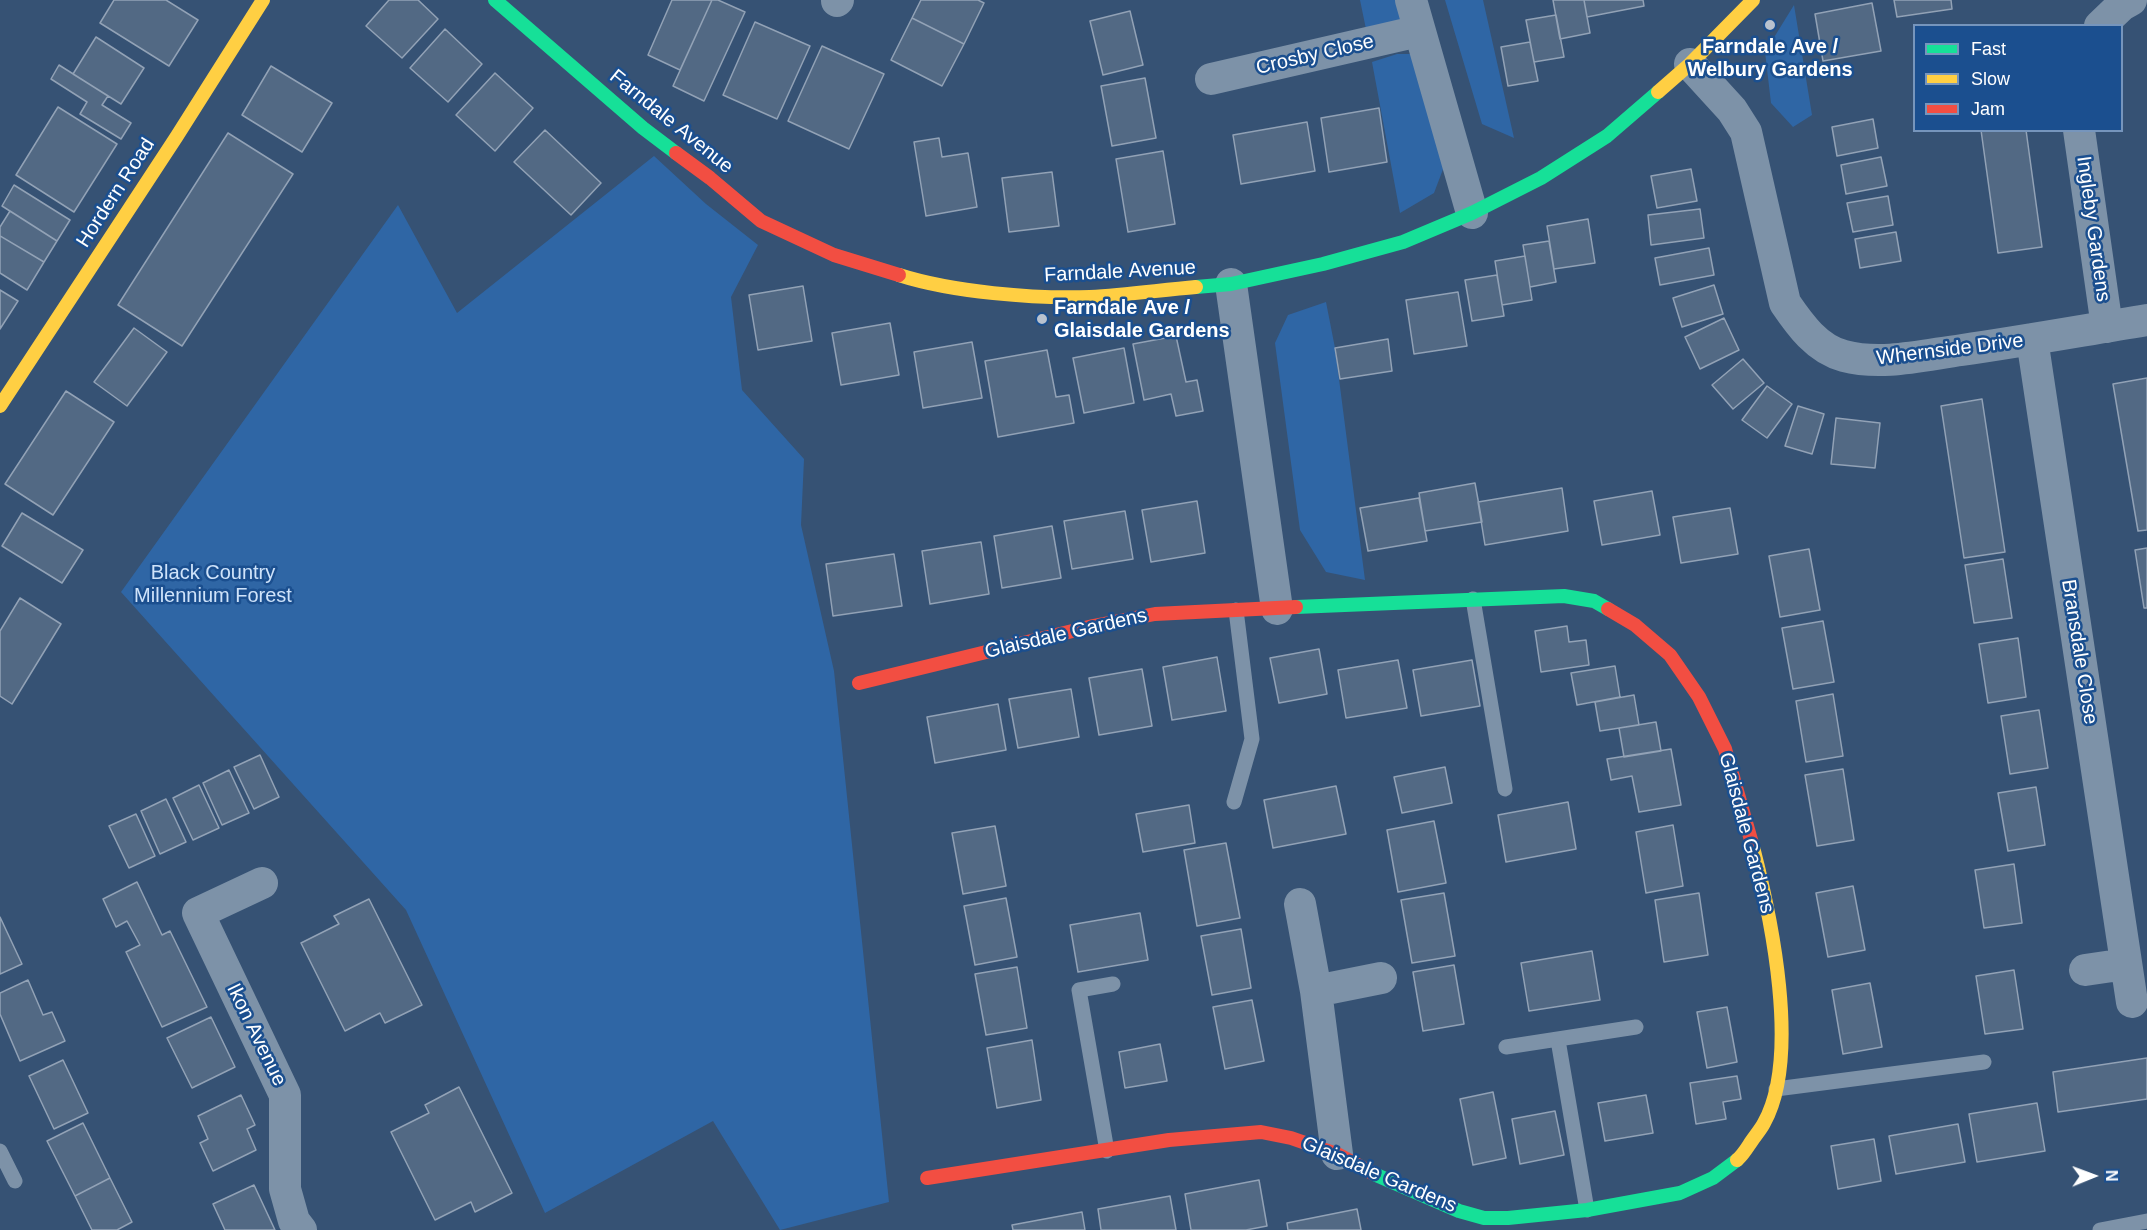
<!DOCTYPE html>
<style>
body{margin:0}
#map{position:relative;width:2147px;height:1230px;overflow:hidden;background:#365274;font-family:Helvetica,sans-serif}
canvas{display:block}
.legend{position:absolute;left:1913px;top:24px;width:210px;height:108px;box-sizing:border-box;background:#1b4f8f;border:2px solid #7695bc;margin:0;padding:8px 10px;list-style:none;font-size:18px;color:#fff}
.legend li{display:flex;align-items:center;gap:12px;height:30px}
.legend b{width:30px;border:2px solid #7695bc}
.north{position:absolute;left:2063px;top:1146px;width:60px;height:60px;-webkit-text-stroke:4px #1b4f8f;paint-order:stroke;rotate:89deg;font-size:16px;font-weight:700;line-height:24px;text-align:center;color:#fff}
.north::after{content:'';display:block;margin:auto;width:21px;height:27px;background:#fff;clip-path:polygon(50% 0,100% 100%,50% 72%,0 100%)}
</style>
<div id="map">
<canvas width="2147" height="1230"></canvas>
<ul class="legend">
<li><b style="height:8px;background:#16e098"></b>Fast</li>
<li><b style="height:8px;background:#ffcf43"></b>Slow</li>
<li><b style="height:8px;background:#f24e42"></b>Jam</li>
</ul>
<div class="north">N</div>
</div>
<script>
const c = document.querySelector('canvas').getContext('2d');
c.lineJoin = 'round';
function fillPath(path, color) { c.fillStyle = color; c.fill(path, 'evenodd'); }
function stroke(path, color, width, dash) { c.strokeStyle = color; c.lineWidth = width; c.lineCap = dash ? 'butt' : 'round'; c.setLineDash(dash || []); c.stroke(path); }
function label(font, color, halo, rows, align = 'center') {
  c.font = font + ' Helvetica,sans-serif'; c.lineWidth = 5; c.setLineDash([]); c.textBaseline = 'middle'; c.strokeStyle = halo; c.fillStyle = color; for (const [text, x, y, turn = 0] of rows) {
    c.save(); c.translate(x, y); c.rotate((+turn || 0) * Math.PI / 180); c.textAlign = isNaN(turn) ? turn : align; if (halo) c.strokeText(text, 0, 0); c.fillText(text, 0, 0); c.restore();
  }
}
fillPath(new Path2D(`
 M1360 0H1403L1407 15 1392 27 1367 34Z
 M1445 0H1483L1514 138 1482 124Z
 M1794 5 1812 115 1793 127 1771 103 1765 52Z
 M1397 54H1416L1445 164 1434 193 1400 213 1372 62Z
 M654 156 706 204 758 245 731 297 742 390 804 459 801 525 834 671 889 1202 780 1230 713 1121 545 1213 406 910 121 592 398 205 457 313Z
 M1326 302 1335 348 1365 580 1326 572 1300 530 1275 343 1288 315Z`), '#2f66a5');
const building = new Path2D(`
 M114 0H166L198 20 169 66 100 23Z
 M389 0H418L438 19 402 58 366 26Z
 M672 0H712L680 70 648 55Z
 M712 0H718L745 12 704 101 673 86Z
 M921 0H978L984 3 964 44 912 18Z
 M1553 0H1584L1590 33 1560 39Z
 M1584 0H1643L1644 6 1587 17Z
 M1894 0H1951L1952 9 1897 17Z
 M1872 3 1881 51 1823 61 1815 14Z
 M1130 11 1143 65 1103 75 1090 21Z
 M1556 15 1564 57 1534 62 1526 20Z
 M912 18 964 44 942 86 891 60Z
 M755 22 810 46 777 119 723 95Z
 M445 29 482 64 448 102 410 68Z
 M96 37 144 68 121 104 73 74Z
 M1530 42 1538 81 1508 86 1501 47Z
 M822 46 884 74 849 149 788 121Z
 M59 65 108 96 102 105 131 123 121 139 80 114 87 102 51 79Z
 M271 66 332 103 302 152 242 115Z
 M495 73 533 108 495 151 456 115Z
 M1145 78 1156 138 1112 146 1101 86Z
 M58 107 117 144 74 212 16 175Z
 M1379 108 1387 162 1329 172 1321 118Z
 M1873 119 1878 148 1837 156 1832 127Z
 M1307 122 1315 171 1241 184 1233 135Z
 M545 130 601 183 571 215 514 162Z
 M1981 130H2026L2042 247 1998 253Z
 M228 133 293 174 182 346 118 305Z
 M939 138 942 157 968 153 977 207 926 216 914 142Z
 M1163 151 1175 224 1128 232 1116 159Z
 M1881 157 1887 186 1846 194 1841 165Z
 M1691 169 1697 201 1657 208 1651 176Z
 M1052 172 1059 226 1009 232 1002 178Z
 M14 185 70 220 57 241 2 206Z
 M1888 196 1893 225 1853 232 1847 203Z
 M1700 209 1704 238 1651 245 1648 215Z
 M10 211 57 241 44 262 0 236V227Z
 M1588 219 1595 263 1554 269 1547 226Z
 M1896 232 1901 261 1860 268 1855 239Z
 M0 236 44 262 27 290 0 273Z
 M1549 241 1556 282 1530 287 1523 245Z
 M1709 248 1714 275 1660 285 1655 258Z
 M1525 256 1532 300 1502 305 1495 261Z
 M1497 275 1504 316 1472 321 1465 280Z
 M1714 285 1723 314 1682 327 1673 298Z
 M803 286 812 341 758 350 749 295Z
 M0 290 18 301 0 329Z
 M1458 292 1467 346 1414 354 1406 300Z
 M1724 318 1739 350 1700 369 1685 337Z
 M890 323 899 375 841 385 832 333Z
 M134 328 167 352 127 406 94 382Z
 M1176 336 1186 382 1197 380 1203 411 1176 416 1171 394 1144 400 1133 344Z
 M1388 339 1392 371 1340 379 1335 348Z
 M972 342 982 398 923 408 914 352Z
 M1124 348 1134 403 1084 413 1073 358Z
 M1047 350 1056 397 1069 395 1074 423 998 437 985 361Z
 M1743 359 1764 383 1733 409 1712 385Z
 M2147 378V530L2138 531 2113 384Z
 M1767 386 1792 404 1767 438 1742 420Z
 M66 391 114 422 53 515 5 484Z
 M1982 399 2005 552 1964 558 1941 406Z
 M1798 406 1824 414 1812 454 1785 446Z
 M1836 418 1880 423 1875 468 1831 464Z
 M1475 483 1482 522 1425 531 1419 493Z
 M1562 488 1568 531 1485 545 1478 502Z
 M1652 491 1660 535 1602 545 1594 501Z
 M1419 498 1427 541 1368 551 1360 508Z
 M1197 501 1205 553 1151 562 1142 510Z
 M1730 508 1738 554 1681 563 1673 517Z
 M1125 511 1133 559 1072 569 1064 521Z
 M22 513 83 550 62 583 2 546Z
 M1052 526 1061 578 1002 588 994 536Z
 M981 542 989 594 930 604 922 551Z
 M2147 548V608H2144L2135 550Z
 M1809 549 1820 610 1780 617 1769 556Z
 M894 554 902 606 833 616 826 564Z
 M2003 559 2012 618 1974 623 1965 565Z
 M20 598 61 624 12 704 0 696V631Z
 M1823 621 1834 682 1793 689 1782 628Z
 M1567 626 1569 642 1586 640 1589 665 1541 672 1535 631Z
 M2018 638 2026 697 1988 703 1979 644Z
 M1319 649 1327 694 1279 703 1270 658Z
 M1217 657 1226 711 1172 720 1163 667Z
 M1398 660 1407 708 1346 718 1338 670Z
 M1472 660 1480 706 1421 716 1413 670Z
 M1615 666 1620 697 1577 705 1571 673Z
 M1142 669 1152 726 1099 735 1089 678Z
 M1071 689 1079 737 1018 748 1009 699Z
 M1833 694 1843 756 1806 762 1796 701Z
 M1634 695 1639 725 1600 731 1595 702Z
 M998 704 1006 750 935 763 927 717Z
 M2039 710 2048 768 2010 774 2001 716Z
 M1656 722 1661 751 1624 757 1619 728Z
 M1671 749 1681 805 1639 812 1632 776 1611 780 1607 759Z
 M260 755 279 797 254 809 234 767Z
 M1445 767 1452 803 1402 813 1394 777Z
 M1843 769 1854 840 1817 846 1805 775Z
 M229 770 249 813 222 825 203 783Z
 M199 785 219 828 193 840 173 798Z
 M1336 786 1346 834 1273 848 1264 800Z
 M2036 787 2045 845 2008 851 1998 793Z
 M166 799 186 842 160 854 141 811Z
 M1568 802 1576 849 1506 862 1498 815Z
 M1189 805 1195 843 1143 852 1136 814Z
 M136 814 155 856 129 868 109 826Z
 M1434 821 1446 883 1398 892 1387 830Z
 M1673 825 1683 886 1646 893 1636 832Z
 M995 826 1006 886 963 894 952 833Z
 M1226 843 1240 918 1197 926 1184 850Z
 M2014 864 2022 923 1984 928 1975 870Z
 M137 882 162 935 170 931 207 1007 162 1027 126 952 140 945 127 921 116 927 103 899Z
 M1853 886 1865 950 1828 957 1816 893Z
 M1444 893 1455 956 1412 963 1401 900Z
 M1699 893 1708 955 1664 962 1655 900Z
 M1006 898 1017 957 975 965 964 906Z
 M369 899 422 1005 385 1023 380 1013 345 1031 301 943 339 924 334 916Z
 M1140 913 1148 960 1078 972 1070 925Z
 M0 917 22 964 0 974Z
 M1241 929 1251 988 1212 995 1201 936Z
 M1592 951 1600 1000 1529 1011 1521 963Z
 M1454 965 1464 1024 1423 1031 1413 972Z
 M1017 967 1027 1028 986 1035 975 974Z
 M2014 970 2023 1029 1985 1034 1976 976Z
 M28 980 43 1015 52 1012 65 1041 20 1061 0 1014V993Z
 M1870 983 1882 1047 1843 1054 1832 990Z
 M1252 1000 1264 1061 1225 1069 1213 1007Z
 M1727 1007 1737 1062 1707 1068 1697 1012Z
 M211 1017 235 1067 192 1088 167 1038Z
 M1032 1040 1041 1100 997 1108 987 1048Z
 M1160 1044 1167 1081 1125 1088 1119 1052Z
 M2147 1058V1099L2058 1112 2053 1072Z
 M63 1060 88 1113 54 1129 29 1076Z
 M1737 1076 1741 1099 1723 1102 1726 1119 1696 1124 1690 1083Z
 M459 1087 512 1193 475 1212 471 1202 435 1220 391 1132 429 1113 425 1105Z
 M1493 1092 1506 1158 1473 1165 1460 1099Z
 M241 1095 255 1125 247 1129 256 1150 213 1171 200 1143 208 1139 198 1116Z
 M1646 1095 1653 1133 1605 1141 1598 1103Z
 M2037 1103 2045 1151 1977 1162 1969 1114Z
 M1555 1111 1564 1155 1520 1164 1512 1119Z
 M83 1123 110 1178 75 1196 47 1141Z
 M1958 1124 1965 1162 1896 1174 1889 1136Z
 M1874 1139 1881 1181 1838 1189 1831 1146Z
 M110 1178 132 1222 117 1230H92L75 1196Z
 M1259 1180 1267 1226 1246 1230H1191L1185 1194Z
 M254 1185 275 1230H225L213 1204Z
 M1170 1196 1176 1230H1101L1098 1209Z
 M1357 1209 1361 1230H1288L1287 1223Z
 M1082 1212 1085 1230H1013L1012 1225Z`);
fillPath(building, '#526984');
stroke(building, '#92a2b6', 1.5);
stroke(new Path2D(`
 M1473 599 1505 789
 M1234 802 1252 739 1236 610
 M1558 1040 1587 1210
 M1506 1047 1636 1027
 M1776 1089 1984 1062
 M0 1151 15 1181
 M1107 1151 1079 990 1113 984
 M2100 1230 2147 1221`), '#7d92a8', 15);
stroke(new Path2D(`
 M1411 0 1472 213
 M837 1 838 0
 M2100 26 2122 5 2131 0
 M1690 64 1732 110 1746 132 1785 303C1800 325 1817 349 1844 356 1882 366 1924 355 1962 350 2024 341 2085 330 2147 320
 M1211 79 1419 31
 M2079 130 2107 327
 M1231 284 1277 609
 M2032 339 2132 1002
 M262 883 198 913 285 1095V1189L294 1221 301 1230
 M1300 904 1316 991 1337 1154
 M2085 970 2126 964
 M1316 991 1381 978`), '#7d92a8', 32);
stroke(new Path2D(`
 M495 0 643 128 676 153
 M1196 287 1231 284 1323 264 1403 242 1472 213 1541 178 1607 136 1658 92
 M1296 607 1564 596 1594 601 1608 609
 M1374 1174 1459 1211 1484 1218H1508L1587 1210 1680 1193 1713 1178 1737 1160`), '#16e098', 14);
stroke(new Path2D(`
 M1658 92 1690 64 1753 0
 M899 275C952 292 1034 299 1090 297 1126 295 1161 290 1196 287
 M0 406 177 136 263 0
 M1737 1160C1743 1155 1747 1148 1751 1142 1755 1136 1761 1129 1764 1123 1801 1057 1771 917 1753 847`), '#ffcf43', 14);
stroke(new Path2D(`
 M676 153 710 178 761 221 834 255 899 275
 M1608 609 1635 625 1670 655 1699 697 1725 749 1753 847
 M859 683 1093 626 1155 614 1296 607
 M927 1178 1169 1140 1261 1132 1291 1138 1337 1154 1374 1174`), '#f24e42', 14);
for (const [x, y, r, color] of [
 [1770,25,6,"#b9c2ce"],
 [1042,319,6,"#b9c2ce"]
]) { const dot = new Path2D(); dot.arc(x, y, r, 0, 2 * Math.PI); c.fillStyle = color; c.fill(dot); stroke(dot, '#1b4f8f', 2); }
label('bold 20px', '#fff', '#1b4f8f', [
 ["Farndale Ave /",1770,47],
 ["Welbury Gardens",1770,70],
 ["Farndale Ave /",1054,308,"left"],
 ["Glaisdale Gardens",1054,331,"left"]
]);
label('20px', '#fff', '#1b4f8f', [
 ["Crosby Close",1315,55,-13],
 ["Farndale Avenue",671,122,39],
 ["Hordern Road",116,193,-57],
 ["Ingleby Gardens",2093,229,82],
 ["Farndale Avenue",1120,272,-3],
 ["Whernside Drive",1950,350,-7],
 ["Glaisdale Gardens",1066,634,-13],
 ["Bransdale Close",2079,652,81],
 ["Glaisdale Gardens",1746,833,75],
 ["Ikon Avenue",256,1035,64],
 ["Glaisdale Gardens",1379,1175,23]
]);
label('20px', '#cfe3fa', '#1b4f8f', [
 ["Black Country",213,573],
 ["Millennium Forest",213,596]
]);
</script>
